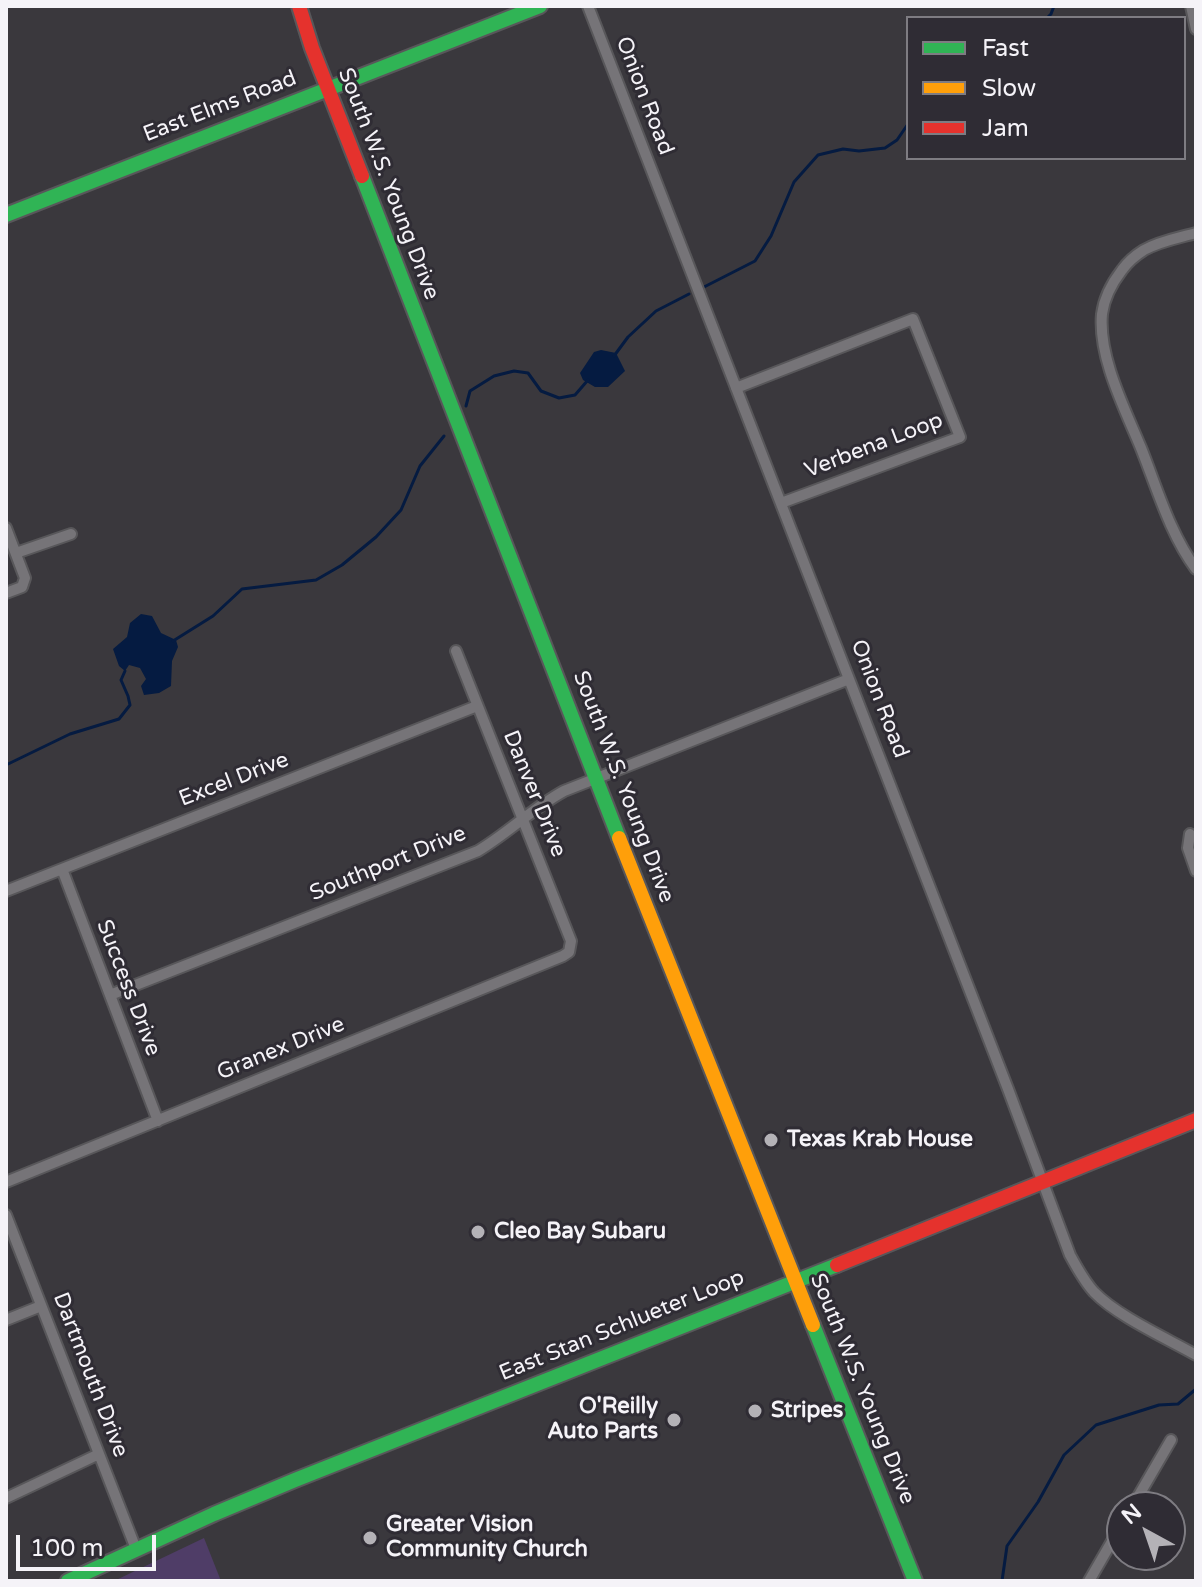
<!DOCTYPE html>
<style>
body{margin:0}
#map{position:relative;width:1202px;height:1587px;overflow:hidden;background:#3a383d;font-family:"Varela Round",sans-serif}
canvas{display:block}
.frame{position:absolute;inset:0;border:8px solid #f5f3f8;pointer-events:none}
.legend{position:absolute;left:906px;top:16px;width:280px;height:144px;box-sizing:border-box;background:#2f2c34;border:2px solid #7e7c82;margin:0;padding:10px 14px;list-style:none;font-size:24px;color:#f5f3f8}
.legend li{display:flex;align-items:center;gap:16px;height:40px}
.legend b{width:40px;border:2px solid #7e7c82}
.north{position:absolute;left:1106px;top:1491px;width:80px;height:80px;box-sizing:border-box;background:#2f2c34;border:2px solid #7e7c82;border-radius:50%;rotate:320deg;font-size:22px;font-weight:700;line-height:32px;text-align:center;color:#f5f3f8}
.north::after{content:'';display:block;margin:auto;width:28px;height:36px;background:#b4b2b7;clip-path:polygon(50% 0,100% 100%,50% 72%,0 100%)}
.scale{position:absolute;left:16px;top:1535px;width:140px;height:36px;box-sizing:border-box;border:4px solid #f5f3f8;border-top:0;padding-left:10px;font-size:24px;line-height:28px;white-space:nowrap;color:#f5f3f8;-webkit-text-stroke:6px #2f2c34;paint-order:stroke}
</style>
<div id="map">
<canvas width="1202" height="1587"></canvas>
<div class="frame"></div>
<ul class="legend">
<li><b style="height:10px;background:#30b455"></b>Fast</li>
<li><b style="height:10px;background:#ff9f0a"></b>Slow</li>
<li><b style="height:10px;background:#e5322d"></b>Jam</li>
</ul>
<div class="north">N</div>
<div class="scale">100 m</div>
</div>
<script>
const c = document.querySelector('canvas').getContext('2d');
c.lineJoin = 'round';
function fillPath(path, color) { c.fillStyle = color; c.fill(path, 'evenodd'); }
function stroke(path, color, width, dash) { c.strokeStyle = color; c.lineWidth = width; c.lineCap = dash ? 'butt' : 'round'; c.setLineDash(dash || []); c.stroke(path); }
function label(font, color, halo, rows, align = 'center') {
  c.font = font + ' "Varela Round",sans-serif'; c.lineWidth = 6; c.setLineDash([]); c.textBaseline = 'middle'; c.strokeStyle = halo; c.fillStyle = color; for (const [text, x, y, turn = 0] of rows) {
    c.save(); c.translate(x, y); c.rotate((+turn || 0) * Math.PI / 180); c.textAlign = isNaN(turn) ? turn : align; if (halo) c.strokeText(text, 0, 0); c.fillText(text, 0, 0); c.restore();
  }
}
fillPath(new Path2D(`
 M204 1538 221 1581H114Z`), '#4f3d67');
fillPath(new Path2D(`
 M601 350 616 353 625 371 608 387H595L583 380 580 373 594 352Z
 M141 614 152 616 161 633 176 640 178 647 172 661 171 686 159 693 144 695 141 686 146 679 140 668 129 665 125 671 119 666 113 649 127 637 130 623Z`), '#051b41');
stroke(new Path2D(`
 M1047 18 1051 14 1054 6
 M704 287 755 261 771 236 794 182 818 155 843 149 859 151 885 148 897 140 908 124
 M614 356 628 337 656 311 689 294
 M466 406 470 391 494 376 514 371 528 373 541 391 559 398 575 395 588 380
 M173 641 213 616 242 589 316 580 342 565 376 537 401 510 420 466 444 436
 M6 765 70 734 119 719 130 705 128 696 121 680 125 671
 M1002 1581 1007 1546 1038 1502 1064 1455 1096 1425 1159 1405 1178 1404 1196 1389`), '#051b41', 3);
const street = new Path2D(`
 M588 6 1008 1089 1070 1255C1077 1268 1084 1281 1094 1292 1117 1316 1166 1338 1196 1355
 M1191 6 1196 29
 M1196 233C1178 238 1160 241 1144 250 1136 255 1127 263 1122 270 1112 283 1104 298 1102 314 1098 357 1125 409 1141 448 1157 488 1170 534 1196 569
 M736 388 913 319 960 437 781 503
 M6 528 25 578 22 587 6 593
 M16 553 71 534
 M1190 834 1188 848 1196 871
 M62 869 158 1121
 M6 891 477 706
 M110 995 478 851C508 833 533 808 564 791L849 679
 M6 1182 563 956 569 952 571 941 456 651
 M6 1215 136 1549
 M6 1320 41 1306
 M6 1498 99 1454
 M1132 1507 1171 1440
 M1089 1581 1122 1524`);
const fast = new Path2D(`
 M362 176 619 838
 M6 215 540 6
 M813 1325 915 1581
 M68 1581 214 1514 295 1480 837 1265`);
const slow = new Path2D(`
 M619 838 813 1325`);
const jam = new Path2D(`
 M299 6 312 48 362 176
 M837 1265 1196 1120`);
stroke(street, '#58575a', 14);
stroke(fast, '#58575a', 18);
stroke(slow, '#58575a', 18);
stroke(jam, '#58575a', 18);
stroke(street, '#767478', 10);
stroke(fast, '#30b455', 14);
stroke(slow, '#ff9f0a', 14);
stroke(jam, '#e5322d', 14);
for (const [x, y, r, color] of [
 [771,1140,8,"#b4b2b7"],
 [478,1232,8,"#b4b2b7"],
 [755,1411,8,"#b4b2b7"],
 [674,1420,8,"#b4b2b7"],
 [370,1538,8,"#b4b2b7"]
]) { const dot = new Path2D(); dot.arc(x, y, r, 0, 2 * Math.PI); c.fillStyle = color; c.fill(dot); stroke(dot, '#2f2c34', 3); }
label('22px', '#f5f3f8', '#2f2c34', [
 ["Onion Road",644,96,69],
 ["East Elms Road",220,107,-21],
 ["South W.S. Young Drive",388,184,69],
 ["Verbena Loop",874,446,-21],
 ["Onion Road",879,699,69],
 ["Excel Drive",234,780,-21],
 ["South W.S. Young Drive",623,787,69],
 ["Danver Drive",534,794,68],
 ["Southport Drive",388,864,-22],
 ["Success Drive",128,988,69],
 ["Granex Drive",281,1049,-22],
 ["East Stan Schlueter Loop",622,1326,-22],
 ["Dartmouth Drive",90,1375,69],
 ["South W.S. Young Drive",862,1389,68]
]);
label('bold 22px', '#f5f3f8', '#2f2c34', [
 ["Texas Krab House",787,1140],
 ["Cleo Bay Subaru",494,1232],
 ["O'Reilly",658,1407,"right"],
 ["Auto Parts",658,1432,"right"],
 ["Stripes",771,1411],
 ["Greater Vision",386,1525],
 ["Community Church",386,1550]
], 'left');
</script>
